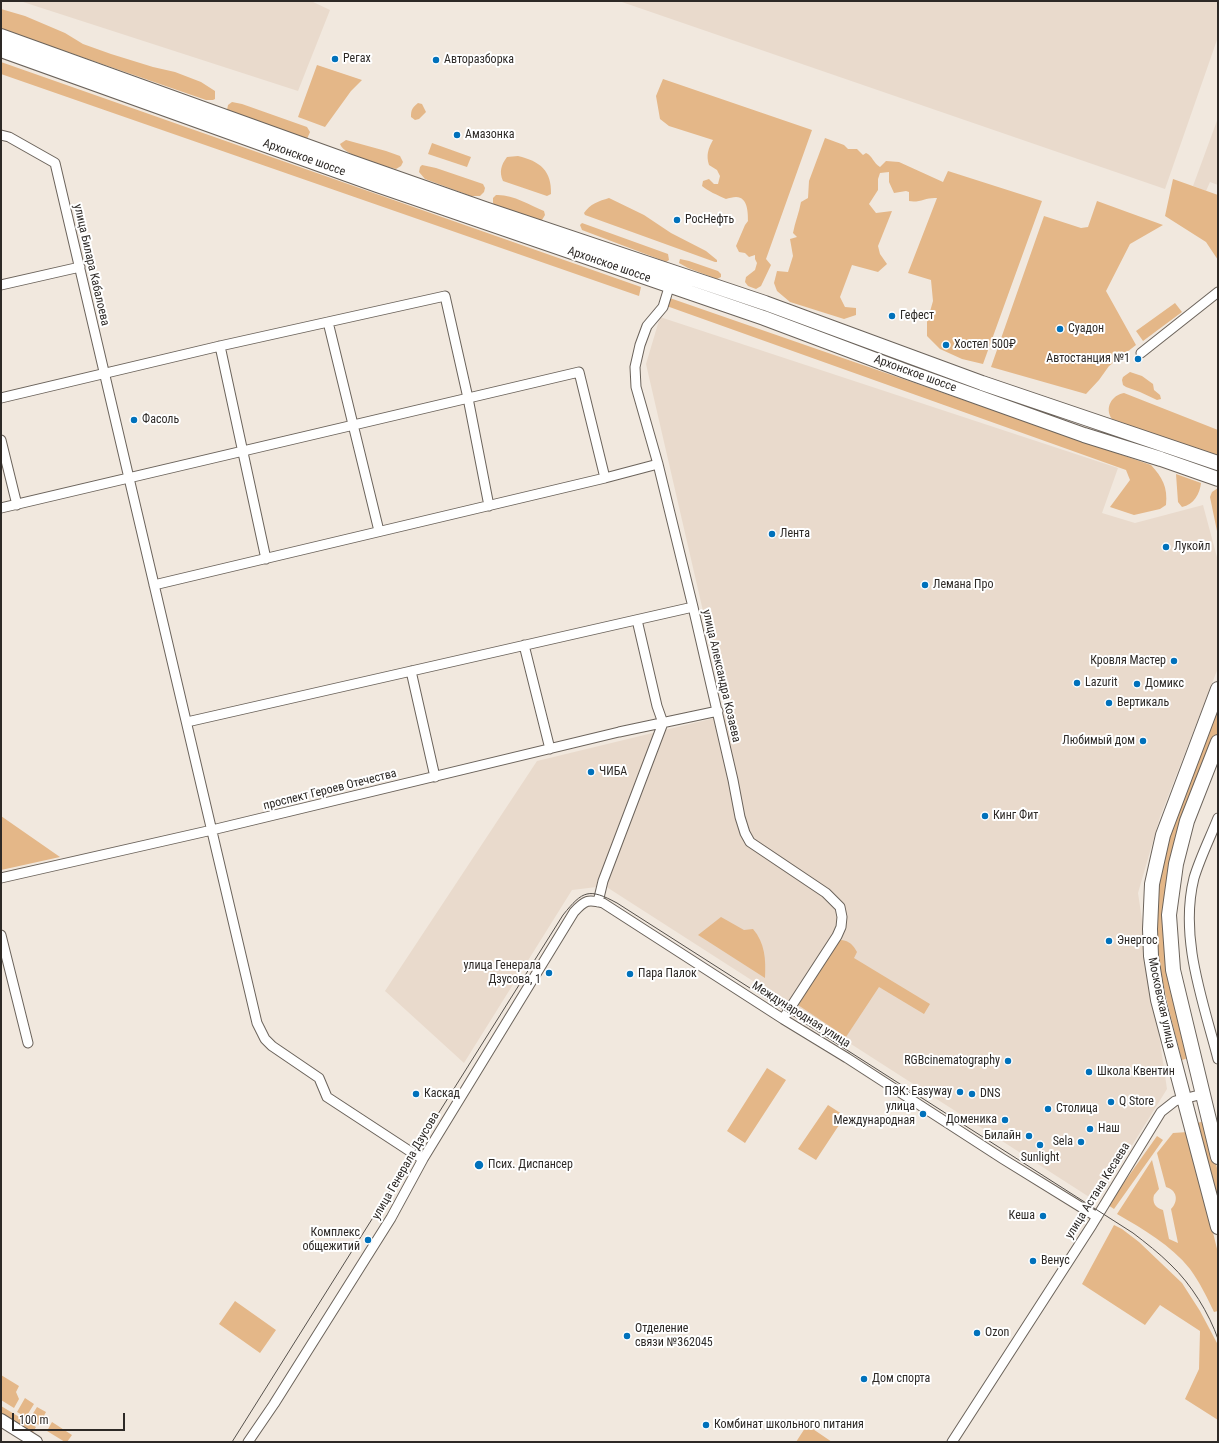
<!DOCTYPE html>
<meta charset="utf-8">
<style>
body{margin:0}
#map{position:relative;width:1219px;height:1443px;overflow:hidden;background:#f1e8de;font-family:"Roboto Condensed",sans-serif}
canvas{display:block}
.frame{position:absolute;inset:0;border:2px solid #2d2926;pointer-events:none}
.scale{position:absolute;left:12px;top:1413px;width:113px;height:18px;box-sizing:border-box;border:2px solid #2d2926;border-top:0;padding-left:5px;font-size:12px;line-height:14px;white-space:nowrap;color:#2d2926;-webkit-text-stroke:3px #fff;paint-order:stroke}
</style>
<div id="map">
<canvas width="1219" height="1443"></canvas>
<div class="frame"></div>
<div class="scale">100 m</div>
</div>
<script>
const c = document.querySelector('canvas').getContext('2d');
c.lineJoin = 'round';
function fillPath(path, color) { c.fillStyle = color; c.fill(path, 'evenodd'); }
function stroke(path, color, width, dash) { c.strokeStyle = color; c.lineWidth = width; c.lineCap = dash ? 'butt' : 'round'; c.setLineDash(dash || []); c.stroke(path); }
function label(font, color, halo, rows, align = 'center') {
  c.font = font + ' "Roboto Condensed",sans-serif'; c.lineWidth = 4; c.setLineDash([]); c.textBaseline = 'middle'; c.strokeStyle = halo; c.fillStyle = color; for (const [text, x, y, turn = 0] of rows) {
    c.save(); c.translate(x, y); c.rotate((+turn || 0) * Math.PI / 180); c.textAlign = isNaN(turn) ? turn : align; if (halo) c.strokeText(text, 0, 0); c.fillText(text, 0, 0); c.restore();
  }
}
fillPath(new Path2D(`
 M20 1H311L330 10 298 91Z
 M619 1H1218V37L1165 189Z
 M1218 118V185L1210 182 1206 191 1193 186Z
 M660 317 1118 468 1102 513 1135 523 1203 505 1218 561V668L1160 817 1138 893 1167 1089 1097 1202 605 886 572 890 464 1063 385 991 537 761 727 715 646 364Z`), '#e9dacc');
fillPath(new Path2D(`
 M1 9 25 16 65 33 83 44 111 54 153 67 175 72 201 82 215 91V99L213 100H206L1 29Z
 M1 62 641 287 639 296 1 74Z
 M317 65 362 80 351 91 325 127 298 117Z
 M663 79 812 130 766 259 771 265 761 286 756 289 748 286 745 282 746 277 755 270 757 263 755 259V255L749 257 745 253 739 252 736 246 745 225 748 221C748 213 748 197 736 197 733 197 729 198 726 199 719 196 706 190 702 186L703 181 709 179 714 184H718L720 176 717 170 709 165C706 155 708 149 713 140L669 126 660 119 656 96Z
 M232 102 242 104 307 127 310 132 307 139 227 110 228 105Z
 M418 103 422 104 426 112 419 119 415 120 411 117C411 110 412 108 418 103Z
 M825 138 844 145 848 149H857L863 155 866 153C873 156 873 163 880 167L886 161 899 162 943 182 948 171 1042 201 983 364 962 359 940 349 927 336V322L933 301 931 280 908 273 937 198C926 197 920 203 909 201V192L906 191 894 193 889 182V172L880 173 878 179V190L869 204 876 213 892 211 878 246 880 254 887 264 878 272 852 265 840 297 845 307 856 308V315L844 319 790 302 777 291 774 283 777 271 788 272 793 256 790 239 797 237 793 233C795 222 799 213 801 202L808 198 809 181Z
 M346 140 386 151 400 156 403 162 401 166 396 169C383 166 344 156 340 144Z
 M432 143 471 157 467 167 428 154Z
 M518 156C540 161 552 171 551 194L547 196 503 181C499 172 501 165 507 157Z
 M422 165 436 168 483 184 485 188 484 192 480 196H471L425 179 419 172 420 167Z
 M1173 179 1218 195V260L1206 242 1165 216Z
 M496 195C512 194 530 205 544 211L545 215 542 220 536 221 496 206 493 203V198Z
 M609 198 644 215 671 233 706 251 717 260V262H715L585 215 584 213C590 204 599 201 609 198Z
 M1097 201 1163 225 1130 244 1106 291 1136 345 1109 366 1099 380 1086 394 991 367 1044 216 1081 228 1088 227Z
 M582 223 668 254 669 260 666 262 664 261 582 230 580 225Z
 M680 259 689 261 718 271 721 274V277L717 279 688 268 679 263Z
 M664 296 1151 465C1162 477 1168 487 1166 505L1160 509 1134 515 1110 507 1130 480 1126 470 661 304Z
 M1175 303 1182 312 1143 341 1136 331Z
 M1130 372 1142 376 1153 384 1154 390 1160 395 1161 399 1157 400 1140 392 1126 387 1123 385 1122 380 1123 377Z
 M1124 393 1218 430V458L1112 419C1104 408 1112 395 1124 393Z
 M1176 474 1201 483C1200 493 1194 505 1182 507L1178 502Z
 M1218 488V536L1210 497 1212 492Z
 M1218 703V734L1182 825 1165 899 1188 1058 1182 1060C1170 1012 1155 964 1156 914 1156 897 1160 880 1163 863 1176 808 1199 756 1218 703Z
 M1 816 60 857 1 870Z
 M721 917 744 930 753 929C765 943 766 959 765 978L698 935Z
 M841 940C850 941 853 945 857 952L854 958 930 1004 924 1014 879 987 846 1037 798 1005 838 941Z
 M767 1068 786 1080 745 1143 727 1131Z
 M828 1105 845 1116 816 1160 798 1149Z
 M1205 1121 1218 1172V1206L1197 1123Z
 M1188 1132 1189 1134 1218 1253V1311L1214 1312C1207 1297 1200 1283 1190 1269 1171 1245 1143 1229 1117 1214L1152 1160 1159 1189 1154 1195C1152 1202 1155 1208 1163 1210L1169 1239 1178 1243 1171 1209C1179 1201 1177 1190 1166 1187L1157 1153 1173 1133Z
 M1157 1136 1163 1140 1114 1209 1108 1205Z
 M1114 1225 1122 1229 1139 1242 1182 1283 1200 1311 1217 1343 1218 1347V1420L1185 1399 1199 1369 1200 1331 1160 1305 1145 1325 1082 1284Z
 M235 1301 276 1330 260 1353 219 1324Z
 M1 1375 19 1386 16 1392 19 1399 14 1408 1 1400Z
 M25 1398 34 1404 26 1417 17 1412Z
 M1 1406 36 1427 32 1434 1 1415Z
 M37 1407 46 1412 39 1425 29 1420Z
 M52 1422 72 1435 67 1442H65L47 1431Z
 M807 1425 832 1442H796Z`), '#e4b788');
const minor = new Path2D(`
 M1 135 9 137 55 163 257 1023 265 1039 272 1046 319 1078 327 1097 411 1152 423 1159
 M671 281 663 307 647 326 640 345 635 367 636 387 658 464 693 607 733 780 740 817 745 833 750 842 826 893 840 907 842 917 841 927 837 936 783 1019
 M1 285 80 267
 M328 322 379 531
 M220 346 266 559
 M1141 353 1218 292
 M1 398 220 346 445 296 468 398 489 506
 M1 440 17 505
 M1 508 579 372 605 478
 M154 585 605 478 658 464
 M524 645 550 749
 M411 671 435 777
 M187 722 693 607
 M1218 818C1210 838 1200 858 1194 878 1179 938 1203 1001 1218 1059
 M1 878 212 830 619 732 718 711
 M598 902 603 881 663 723 657 706 637 620
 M1 935 28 1043
 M248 1442 274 1404 391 1218 423 1159 574 912C585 900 588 899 603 903L783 1019 847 1058 1003 1159 1097 1217
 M952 1442 1092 1225 1161 1112 1175 1101 1203 1094`);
const major = new Path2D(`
 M1 1420 36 1442`);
const highway = new Path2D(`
 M1 36 351 162 485 209 765 303 982 383 1218 463
 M1 50 377 185 764 318 905 371 1084 435 1161 459 1218 479
 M1218 689 1163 835 1152 884 1150 929 1151 956 1158 1000 1218 1227
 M1218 742 1187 821 1176 864 1169 915 1173 970 1218 1157`);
stroke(minor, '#6b635b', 11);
stroke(major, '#6b635b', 14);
stroke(highway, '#6b635b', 16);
stroke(minor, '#fff', 9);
stroke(major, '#fff', 12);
stroke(highway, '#fff', 14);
stroke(new Path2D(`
 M232 1442 563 915C583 890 589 888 617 903L1133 1233C1146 1243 1159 1253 1171 1265 1191 1284 1209 1313 1218 1339`), '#56514c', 1);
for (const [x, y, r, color] of [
 [335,59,4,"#0071bb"],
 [436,60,4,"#0071bb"],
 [457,135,4,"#0071bb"],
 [677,220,4,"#0071bb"],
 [892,316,4,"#0071bb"],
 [1060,329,4,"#0071bb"],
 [946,345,4,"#0071bb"],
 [1138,359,4,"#0071bb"],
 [134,420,4,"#0071bb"],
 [772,534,4,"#0071bb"],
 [1166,547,4,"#0071bb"],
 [925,585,4,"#0071bb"],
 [1174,661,4,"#0071bb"],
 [1077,683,4,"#0071bb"],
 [1137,684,4,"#0071bb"],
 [1109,703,4,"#0071bb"],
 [1143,741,4,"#0071bb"],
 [591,772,4,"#0071bb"],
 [985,816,4,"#0071bb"],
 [1109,941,4,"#0071bb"],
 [549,973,4,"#0071bb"],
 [630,974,4,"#0071bb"],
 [1008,1061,4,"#0071bb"],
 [1089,1072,4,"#0071bb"],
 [960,1092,4,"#0071bb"],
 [416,1094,4,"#0071bb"],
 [972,1094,4,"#0071bb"],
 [1111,1102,4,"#0071bb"],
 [1048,1109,4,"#0071bb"],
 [923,1114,4,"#0071bb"],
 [1005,1120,4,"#0071bb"],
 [1090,1129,4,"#0071bb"],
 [1029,1136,4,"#0071bb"],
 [1081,1142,4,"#0071bb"],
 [1040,1145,4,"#0071bb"],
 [479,1165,5,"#0071bb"],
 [1043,1216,4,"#0071bb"],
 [368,1240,4,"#0071bb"],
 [1033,1261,4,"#0071bb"],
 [977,1333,4,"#0071bb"],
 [627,1336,4,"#0071bb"],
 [864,1379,4,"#0071bb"],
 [706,1425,4,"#0071bb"]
]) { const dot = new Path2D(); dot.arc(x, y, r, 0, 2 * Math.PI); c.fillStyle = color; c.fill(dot); stroke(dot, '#fff', 1.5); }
label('12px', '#2d2926', '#fff', [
 ["Регах",343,59],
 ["Авторазборка",444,60],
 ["Амазонка",465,135],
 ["РосНефть",685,220],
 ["Гефест",900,316],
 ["Суадон",1068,329],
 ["Хостел 500₽",954,345],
 ["Автостанция №1",1130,359,"right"],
 ["Фасоль",142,420],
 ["Лента",780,534],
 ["Лукойл",1174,547],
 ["Лемана Про",933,585],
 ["Кровля Мастер",1166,661,"right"],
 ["Lazurit",1085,683],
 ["Домикс",1145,684],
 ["Вертикаль",1117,703],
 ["Любимый дом",1135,741,"right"],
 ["ЧИБА",599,772],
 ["Кинг Фит",993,816],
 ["Энергос",1117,941],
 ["улица Генерала",541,966,"right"],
 ["Дзусова, 1",541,980,"right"],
 ["Пара Палок",638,974],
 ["RGBcinematography",1000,1061,"right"],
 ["Школа Квентин",1097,1072],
 ["ПЭК: Easyway",952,1092,"right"],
 ["Каскад",424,1094],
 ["DNS",980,1094],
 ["Q Store",1119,1102],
 ["улица",915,1107,"right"],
 ["Международная",915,1121,"right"],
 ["Столица",1056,1109],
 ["Доменика",997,1120,"right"],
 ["Наш",1098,1129],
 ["Билайн",1021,1136,"right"],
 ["Sela",1073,1142,"right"],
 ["Sunlight",1040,1158,"center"],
 ["Псих. Диспансер",488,1165],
 ["Кеша",1035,1216,"right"],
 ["Комплекс",360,1233,"right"],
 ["общежитий",360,1247,"right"],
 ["Венус",1041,1261],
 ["Отделение",635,1329],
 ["связи №362045",635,1343],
 ["Ozon",985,1333],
 ["Дом спорта",872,1379],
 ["Комбинат школьного питания",714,1425]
], 'left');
label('12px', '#2d2926', '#fff', [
 ["Архонское шоссе",304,158,20],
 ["улица Билара Кабалоева",91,265,77],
 ["Архонское шоссе",609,265,19],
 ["Архонское шоссе",915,374,20],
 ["улица Александра Козаева",721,676,77],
 ["проспект Героев Отечества",330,790,-14],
 ["Московская улица",1161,1003,78],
 ["Международная улица",801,1015,32],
 ["улица Генерала Дзусова",406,1166,-60],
 ["улица Астана Кесаева",1098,1191,-58]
]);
</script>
